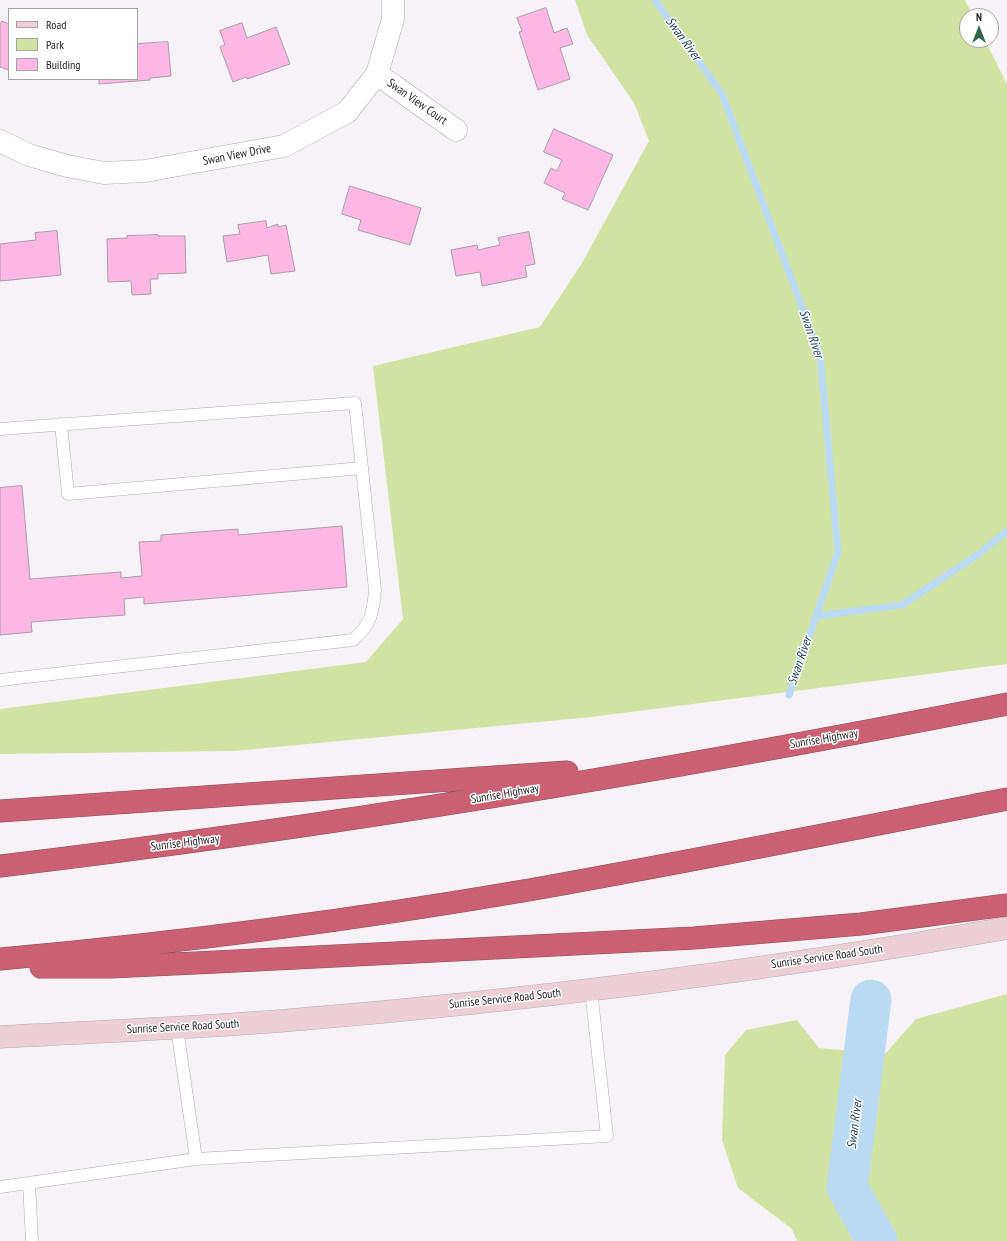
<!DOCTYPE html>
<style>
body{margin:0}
#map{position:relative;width:1007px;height:1241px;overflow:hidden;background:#f7f2f7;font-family:"PT Sans Narrow",sans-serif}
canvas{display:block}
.legend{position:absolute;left:8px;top:8px;width:130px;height:72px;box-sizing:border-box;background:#fff;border:1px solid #a6a5a6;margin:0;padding:5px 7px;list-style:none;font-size:12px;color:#211f21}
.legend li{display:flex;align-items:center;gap:8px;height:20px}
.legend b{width:20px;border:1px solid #a6a5a6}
.north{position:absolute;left:959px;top:8px;width:40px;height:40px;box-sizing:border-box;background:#fff;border:1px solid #a6a5a6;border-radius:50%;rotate:0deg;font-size:11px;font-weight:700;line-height:16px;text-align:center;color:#211f21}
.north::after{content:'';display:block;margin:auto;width:14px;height:18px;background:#2f664d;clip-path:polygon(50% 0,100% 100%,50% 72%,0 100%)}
</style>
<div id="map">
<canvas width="1007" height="1241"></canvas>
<ul class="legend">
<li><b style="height:5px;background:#efcfd6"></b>Road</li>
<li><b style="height:11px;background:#d1e3a3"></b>Park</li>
<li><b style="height:11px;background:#feb7e5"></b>Building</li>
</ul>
<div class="north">N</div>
</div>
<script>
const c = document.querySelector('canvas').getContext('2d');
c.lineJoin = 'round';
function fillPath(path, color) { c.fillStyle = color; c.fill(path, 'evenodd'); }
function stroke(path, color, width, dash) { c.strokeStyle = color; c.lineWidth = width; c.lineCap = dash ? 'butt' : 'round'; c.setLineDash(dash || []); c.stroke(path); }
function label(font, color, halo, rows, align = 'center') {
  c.font = font + ' "PT Sans Narrow",sans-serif'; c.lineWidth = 3; c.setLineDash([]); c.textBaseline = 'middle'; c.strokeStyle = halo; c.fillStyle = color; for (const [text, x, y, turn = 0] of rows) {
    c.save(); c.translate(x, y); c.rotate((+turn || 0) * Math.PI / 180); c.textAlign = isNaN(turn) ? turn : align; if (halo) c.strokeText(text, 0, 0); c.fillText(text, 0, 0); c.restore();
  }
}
fillPath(new Path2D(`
 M575 0H965L973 16H967V40H985L1007 84V664L591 717 234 751 0 754V709L366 662 403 619 373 366 540 327 582 263 649 141 634 103 587 35Z
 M1007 994V1241H797L792 1229 738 1188 722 1140 725 1055 746 1030 797 1020 819 1048 885 1054 916 1019Z`), '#d1e3a3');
stroke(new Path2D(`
 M655 0 722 94 820 355 838 552 789 695
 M816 616 902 605 976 556 1007 531`), '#badaf4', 7);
stroke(new Path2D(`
 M871 1000 847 1187 877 1241`), '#badaf4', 41);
const building = new Path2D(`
 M546 8 554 33 567 28 573 44 560 48 570 79 538 90 519 32 522 31 517 18Z
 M2 21 9 24V70L0 67V26Z
 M242 23 247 38 276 27 290 64 247 79 246 77 233 82 220 47 225 45 220 31Z
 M168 42 171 76 150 78V80L99 84V79H137V44Z
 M554 129 613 155 588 210 562 199 565 193 544 183 551 168 557 171 562 160 544 152Z
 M350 186 421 208 410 245 358 230 361 220 342 214Z
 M266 221 267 228 278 224V227L286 225 295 271 271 274 268 255 227 262 223 236 240 234 238 225Z
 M57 231 61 275 0 281V244L36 240 35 233Z
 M529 232 535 264 525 266 527 277 482 286 480 272 456 276 451 250 477 245 478 250 500 245 498 238Z
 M158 235V236H185L186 273 158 274V279H150L151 294 132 295 131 281 108 282 107 239 127 238V236Z
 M22 486 30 579 121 572V578L142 576 139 542 161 541V535L238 529V535L342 526 347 587 144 604V597L124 599 125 615 31 622 32 632 0 635V488Z`);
fillPath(building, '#feb7e5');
stroke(building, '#a59fa3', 1);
const service = new Path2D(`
 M61 424 68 494 362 468
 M0 429 355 403 375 590C373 613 371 625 353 640L0 680
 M177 1028 196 1159
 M29 1183 32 1241
 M0 1187 196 1159 607 1136 591 990`);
const minor = new Path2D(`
 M377 74 456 130
 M0 141 29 155 67 166 104 173 145 171 284 146 347 112 377 74 393 19V0`);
const secondary = new Path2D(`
 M0 1037C93 1032 187 1028 280 1021 523 1001 766 971 1007 928`);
const motorway = new Path2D(`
 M0 811 567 772
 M0 866C338 826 673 770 1007 704
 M0 959C177 943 354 920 529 890 688 862 848 830 1007 799
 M41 967H110L216 962 694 938 861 924 1007 905`);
stroke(service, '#b0abaf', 13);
stroke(minor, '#b0abaf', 23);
stroke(secondary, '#b0abaf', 23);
stroke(motorway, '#904958', 23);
stroke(service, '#fff', 12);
stroke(minor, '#fff', 22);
stroke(secondary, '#efcfd6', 22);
stroke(motorway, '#cb6075', 22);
label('12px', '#211f21', '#fff', [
 ["Swan View Court",417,102,35],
 ["Swan View Drive",237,155,-11],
 ["Sunrise Highway",824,739,-10],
 ["Sunrise Highway",505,794,-10],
 ["Sunrise Highway",185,843,-7],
 ["Sunrise Service Road South",827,957,-8],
 ["Sunrise Service Road South",505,999,-6],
 ["Sunrise Service Road South",183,1027,-3]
]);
label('italic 13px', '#183b56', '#fff', [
 ["Swan River",683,39,54],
 ["Swan River",811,334,71],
 ["Swan River",800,661,-71],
 ["Swan River",855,1124,-83]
]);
</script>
